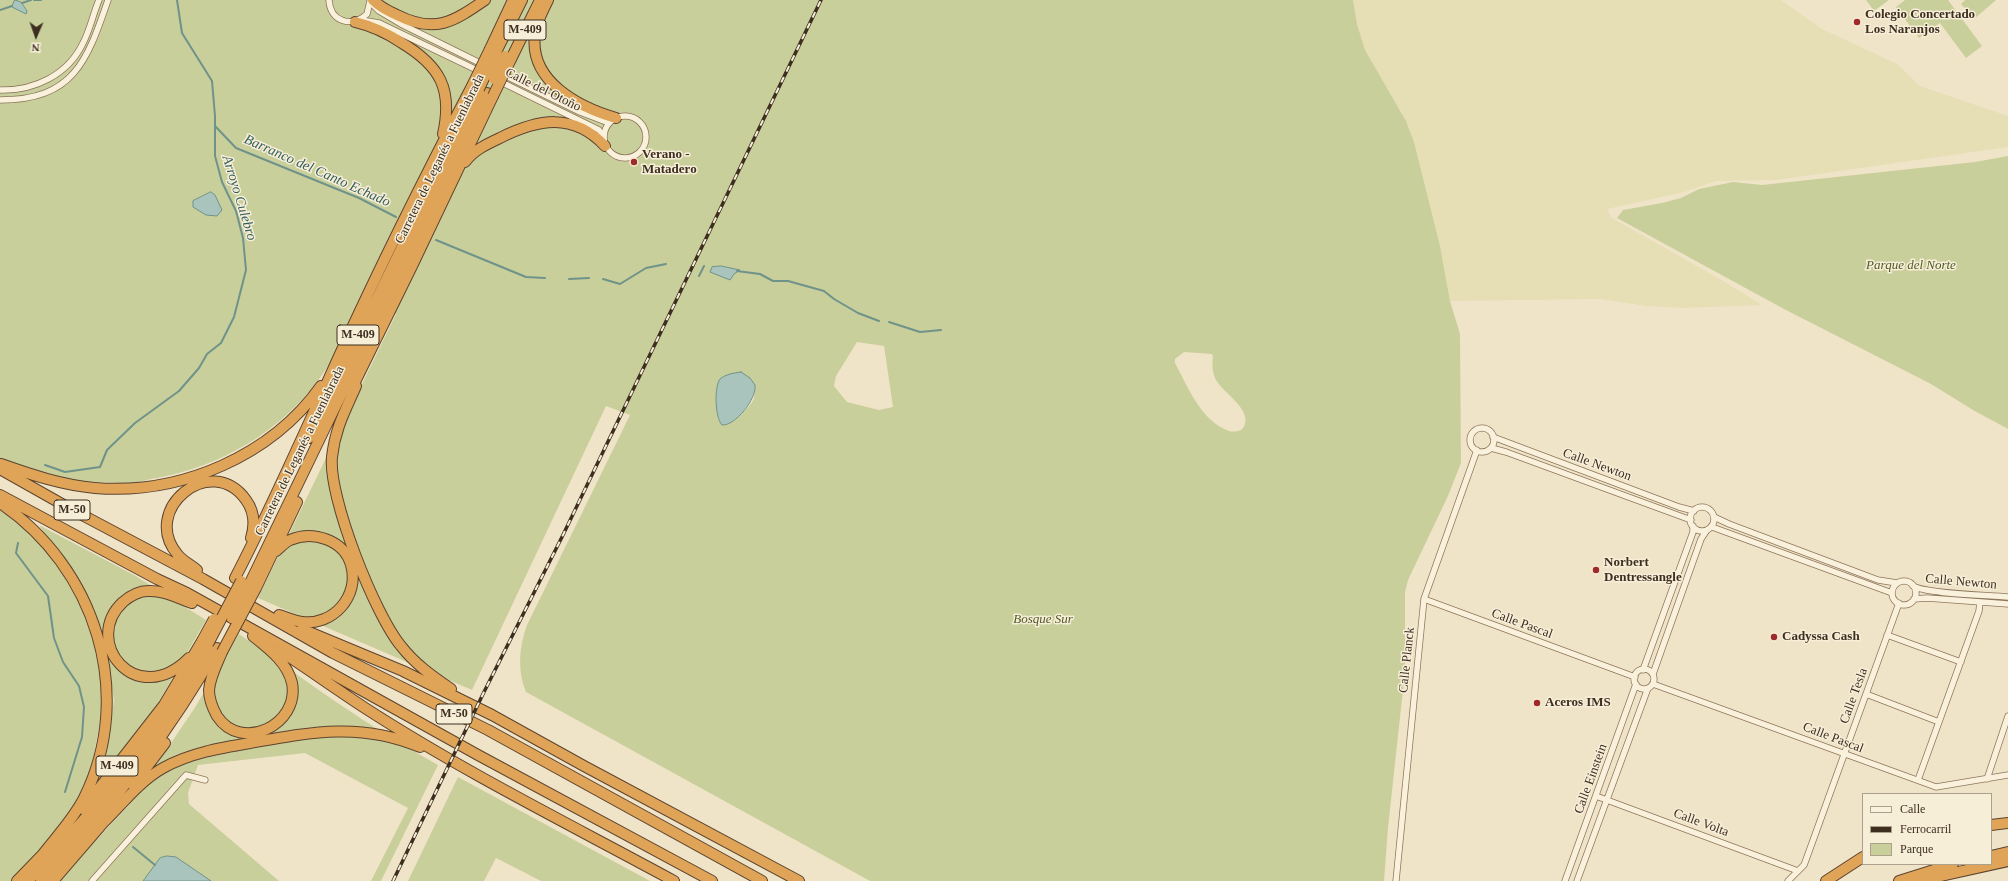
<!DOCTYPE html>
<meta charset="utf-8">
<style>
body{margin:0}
#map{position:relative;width:2008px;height:881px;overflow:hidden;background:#f0e4c8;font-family:Georgia,serif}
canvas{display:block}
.legend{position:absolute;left:1862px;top:793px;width:130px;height:72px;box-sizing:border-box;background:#f7eed8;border:1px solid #ada18e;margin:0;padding:5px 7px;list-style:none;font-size:12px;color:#3d2e20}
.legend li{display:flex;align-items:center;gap:8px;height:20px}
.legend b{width:20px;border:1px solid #ada18e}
.north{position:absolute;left:16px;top:16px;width:40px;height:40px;-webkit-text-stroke:3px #f7eed8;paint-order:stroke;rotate:182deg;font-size:11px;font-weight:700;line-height:16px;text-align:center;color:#3d2e20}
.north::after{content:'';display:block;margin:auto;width:14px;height:18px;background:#3d2e20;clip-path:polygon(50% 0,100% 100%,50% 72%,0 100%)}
</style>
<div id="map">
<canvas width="2008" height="881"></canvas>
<ul class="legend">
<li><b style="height:5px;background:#faf1dc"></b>Calle</li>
<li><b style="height:5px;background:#3d2e20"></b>Ferrocarril</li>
<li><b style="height:11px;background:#c9cf9b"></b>Parque</li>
</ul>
<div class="north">N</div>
</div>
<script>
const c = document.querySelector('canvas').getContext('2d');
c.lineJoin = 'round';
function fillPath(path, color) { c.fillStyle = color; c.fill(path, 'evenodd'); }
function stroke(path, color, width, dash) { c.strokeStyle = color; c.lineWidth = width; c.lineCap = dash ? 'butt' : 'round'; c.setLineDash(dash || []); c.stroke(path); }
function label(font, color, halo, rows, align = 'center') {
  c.font = font + ' Georgia,serif'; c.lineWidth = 3; c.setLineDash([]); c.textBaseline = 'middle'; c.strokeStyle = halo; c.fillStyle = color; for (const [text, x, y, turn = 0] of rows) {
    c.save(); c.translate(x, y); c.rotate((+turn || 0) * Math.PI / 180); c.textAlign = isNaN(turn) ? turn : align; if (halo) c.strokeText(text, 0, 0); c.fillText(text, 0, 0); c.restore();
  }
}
fillPath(new Path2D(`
 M1353 0H1781L1822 29 1897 64 1920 86 2008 116V147L1776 180 1716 181 1684 192 1607 209 1612 218 1725 282 1762 305 1682 308 1646 306 1600 299 1450 301 1440 246 1414 142 1406 121 1365 50 1357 24Z`), '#e6deb5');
fillPath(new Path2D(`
 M0 0H1353L1357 24 1365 50 1406 121 1414 142 1440 246 1450 301 1460 334 1461 463 1448 496 1408 580 1405 592V671L1388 828 1384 881H870L526 692C517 671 519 647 527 625L630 415 606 406 472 690 258 598 396 314 361 299C349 325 337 356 319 379 280 432 221 466 157 478 148 479 137 483 128 483 103 483 73 481 49 475 33 471 16 464 0 459ZM857 342 884 346 893 407 879 410 847 402 834 386 836 376ZM1184 352 1212 354 1213 357C1212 365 1212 372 1216 380 1222 392 1255 411 1243 428 1240 432 1234 432 1229 431 1201 421 1188 387 1175 363V359ZM746 375 755 385C754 389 755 394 754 398 751 407 733 423 724 425L719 421 718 418 716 390Z
 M1866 0H1889L1874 11Z
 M1905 0H1948L1982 46 1966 58 1940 23 1919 38 1896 7Z
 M1965 0H1996L1974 19 1961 4Z
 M2008 156V429L1973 410 1931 384 1784 309 1617 218 1623 210 1662 203 1681 198 1699 189 1733 182 1762 185 1975 162Z
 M0 509 43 544 73 585 91 628 102 671V710L94 755 84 790 45 846 12 881H0Z
 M39 525 134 575 206 620 153 712 89 795 106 756 114 700 95 610Z
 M239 634C304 679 368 727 438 765L381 881H371L408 808 305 753 198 765 188 793 189 804 279 881H58L129 805 194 709Z
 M458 777 650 881H541L496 858 484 881H408Z`), '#c9cf9b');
const water = new Path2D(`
 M15 0 21 2 27 11 26 14 12 7Z
 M211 192 215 195 222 210 217 216 206 215 193 207V201Z
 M721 266 740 270 734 274 730 280 710 272 712 267Z
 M741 372 750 378 755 385C757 399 735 426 722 425 715 418 714 387 720 379 726 374 734 373 741 372Z
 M167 856 176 857 211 881H143L160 858Z`);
fillPath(water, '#a9c4bc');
stroke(water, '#6f938a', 1);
stroke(new Path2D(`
 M34 0H41
 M22 3 31 0
 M0 10 12 6
 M215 126 236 148 359 198 396 217
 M436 240 526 277 545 278
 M737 271 760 274 773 281H788L824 291 834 299 858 313 879 321
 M699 276 704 266
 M569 279 589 278
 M603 279 620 284 646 268 666 264
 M889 322 920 332 941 330
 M45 465 65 472 100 467 107 450 135 423 179 391 199 368 207 354 221 343 234 317 246 270 243 238 236 211 222 182 215 156V116L212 81 182 33 177 0
 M18 543 16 553 48 596 54 638 63 662 79 686 84 707 82 737 65 792
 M133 847 155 865`), '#6f938a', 2);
const street = new Path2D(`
 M329 0C330 22 352 28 367 14L370 1
 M374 6 379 11 401 24 484 65
 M361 20 379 23 481 72
 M502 74 580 112 609 123
 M499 81 599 130 603 137
 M0 90C34 91 68 75 83 43 90 30 93 14 99 0
 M0 100C74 100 87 61 108 0
 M604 137a21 21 0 1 1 42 0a21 21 0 1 1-42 0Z
 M1470 440a12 12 0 1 1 24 0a12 12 0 1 1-24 0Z
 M1493 437 1679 507 1694 511
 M1491 448 1506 452 1691 520
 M1690 519a12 12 0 1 1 24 0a12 12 0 1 1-24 0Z
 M1714 517 1729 524 1878 580 1897 583
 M1712 527 1892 593
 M1892 593a12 12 0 1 1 24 0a12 12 0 1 1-24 0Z
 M1913 586C1926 594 1989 595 2008 597
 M1424 599 1635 677
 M1914 599 1927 598 2008 604
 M1887 635 1961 662
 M1634 679a10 10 0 1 1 20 0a10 10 0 1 1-20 0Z
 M1643 670 1693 532V526
 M1653 674 1701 539 1707 530
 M1653 684 1936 787 2008 775
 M1866 694 1939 722
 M1987 779 2008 716
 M1918 780 1979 611 1980 602
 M1596 796 1798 871
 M92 881 186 775 205 780
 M1396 881 1424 599 1477 450
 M1565 881 1636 684
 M1577 881 1648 688
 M1788 881 1804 865 1807 857 1899 603`);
const highway = new Path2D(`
 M373 0C380 7 388 11 397 15 435 34 453 22 485 0
 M548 0C543 11 536 22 535 35 529 81 578 107 616 118
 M355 22C372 26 387 33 402 43 440 66 453 89 443 134
 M490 49 513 0
 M496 52 522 0
 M511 59 540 0
 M465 162C474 150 487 144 500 138 538 119 573 112 605 146
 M356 386C345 411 335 429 332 457 328 497 375 615 401 646 415 664 432 676 451 689
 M351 390 412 266 493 96
 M309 438 479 89
 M1 464C32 475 62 485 95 488 181 495 271 456 321 386
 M0 469 69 508 203 579 333 653 488 730 762 881
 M0 495 157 579 187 593 478 755 712 881
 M0 503C95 567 136 693 84 798 74 818 57 836 43 854
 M276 551C281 547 285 542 290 540 313 530 344 540 351 565 360 596 333 626 302 622 294 621 286 617 279 615
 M197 570C191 565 183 561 178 555 139 510 211 451 246 500 254 511 255 525 251 538
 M235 578C273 505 306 429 340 354 381 264 426 174 472 86
 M249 585 487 93
 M256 588 297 502
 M302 629 403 671 492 715 584 766 799 881
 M279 650C308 669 336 689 365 708 464 772 571 825 674 881
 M222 652C217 664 210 677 209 690 209 700 212 707 217 716 241 753 300 725 292 683 287 662 269 649 253 636
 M189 658C136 711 81 641 123 602 130 596 139 591 148 591 163 590 178 598 192 603
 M133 785 165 743
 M83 809 164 705 202 641
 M105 821C123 803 140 781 163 768 190 753 220 748 250 743 311 732 361 722 420 747
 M1991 825 2008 823
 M1991 856 2008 852
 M17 881 48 849
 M28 881C96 810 161 731 208 644
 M41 881C107 812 170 732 217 648
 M53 881 109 816
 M1826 881 1863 857
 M1899 881 1953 864
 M1918 881 2008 861`);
stroke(street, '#8d765c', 7);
stroke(highway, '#5b4430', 12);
stroke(street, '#faf1dc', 5.5);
stroke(highway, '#e0a458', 10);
const rail = new Path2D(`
 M393 881 483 694 562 537 821 0`);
stroke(rail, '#3d2e20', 3.5);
stroke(rail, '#f7eed8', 2, [6]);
const highwayBridge = new Path2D(`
 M494 79 505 56
 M472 86 490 49
 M479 89 496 52
 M493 96 511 59
 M232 618 249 585
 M202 641 214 619
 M208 644 241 581
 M222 652 256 588`);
stroke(highwayBridge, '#5b4430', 12, []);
stroke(highwayBridge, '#e0a458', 10);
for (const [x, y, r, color] of [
 [1857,22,4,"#9e2a2b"],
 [634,162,4,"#9e2a2b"],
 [1596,570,4,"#9e2a2b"],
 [1774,637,4,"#9e2a2b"],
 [1537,703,4,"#9e2a2b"]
]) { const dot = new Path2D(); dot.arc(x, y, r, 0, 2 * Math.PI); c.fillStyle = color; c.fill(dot); stroke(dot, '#f7eed8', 1.5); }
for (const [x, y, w] of [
 [525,30,42],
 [358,335,42],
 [72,510,36],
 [454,714,36],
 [117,766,42]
]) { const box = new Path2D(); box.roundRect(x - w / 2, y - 10, w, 20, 3); c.fillStyle = '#f7eed8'; c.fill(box); stroke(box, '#3d2e20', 1); }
label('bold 12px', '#3d2e20', null, [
 ["M-409",525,30],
 ["M-409",358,335],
 ["M-50",72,510],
 ["M-50",454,714],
 ["M-409",117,766]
]);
label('bold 13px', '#3d2e20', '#f7eed8', [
 ["Colegio Concertado",1865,15],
 ["Los Naranjos",1865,30],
 ["Verano -",642,155],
 ["Matadero",642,170],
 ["Norbert",1604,563],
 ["Dentressangle",1604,578],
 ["Cadyssa Cash",1782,637],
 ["Aceros IMS",1545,703]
], 'left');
label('13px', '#3d2e20', '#f7eed8', [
 ["Calle del Otoño",543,90,26],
 ["Carretera de Leganés a Fuenlabrada",440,159,-64],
 ["Carretera de Leganés a Fuenlabrada",300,451,-64],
 ["Calle Newton",1597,465,20],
 ["Calle Newton",1961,582,5],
 ["Calle Pascal",1522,624,20],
 ["Calle Planck",1407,660,-84],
 ["Calle Tesla",1854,696,-70],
 ["Calle Pascal",1833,738,21],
 ["Calle Einstein",1591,779,-70],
 ["Calle Volta",1701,823,20]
]);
label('italic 13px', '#4d5a26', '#f7eed8', [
 ["Parque del Norte",1911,266],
 ["Bosque Sur",1043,620]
]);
label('italic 14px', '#2f5d5a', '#f7eed8', [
 ["Barranco del Canto Echado",317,171,24],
 ["Arroyo Culebro",239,198,73]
]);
</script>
